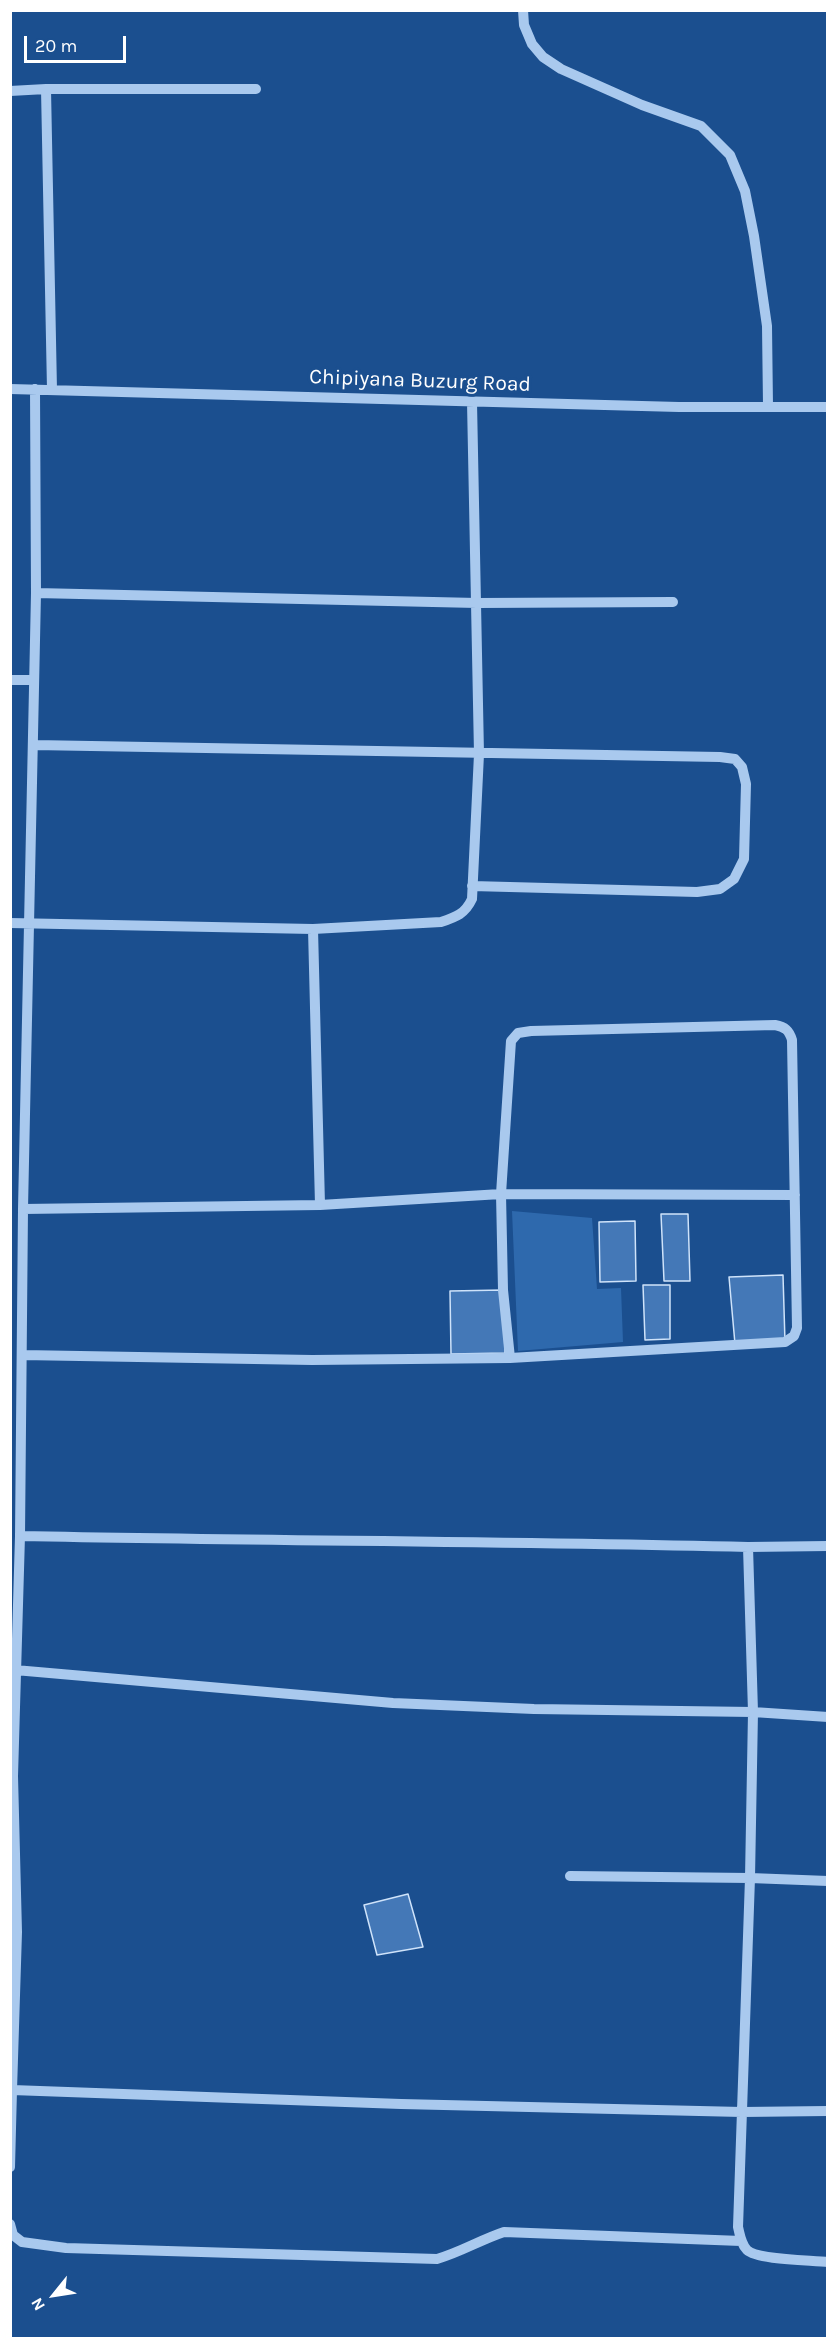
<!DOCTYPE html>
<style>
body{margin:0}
#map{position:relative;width:838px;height:2349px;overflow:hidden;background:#1b4f8f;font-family:Karla,sans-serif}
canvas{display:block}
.frame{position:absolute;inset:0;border:12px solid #fff;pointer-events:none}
.north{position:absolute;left:24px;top:2265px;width:60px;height:60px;-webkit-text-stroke:4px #1b4f8f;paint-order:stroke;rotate:240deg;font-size:16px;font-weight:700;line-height:24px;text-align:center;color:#fff}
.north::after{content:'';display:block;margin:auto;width:21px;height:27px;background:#fff;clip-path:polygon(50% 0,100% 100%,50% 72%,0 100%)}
.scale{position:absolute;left:24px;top:36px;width:102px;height:27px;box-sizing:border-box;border:3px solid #fff;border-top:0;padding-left:8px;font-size:18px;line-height:21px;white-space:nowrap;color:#fff;-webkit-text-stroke:4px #1b4f8f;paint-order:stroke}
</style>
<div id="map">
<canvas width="838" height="2349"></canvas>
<div class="frame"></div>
<div class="north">N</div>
<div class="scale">20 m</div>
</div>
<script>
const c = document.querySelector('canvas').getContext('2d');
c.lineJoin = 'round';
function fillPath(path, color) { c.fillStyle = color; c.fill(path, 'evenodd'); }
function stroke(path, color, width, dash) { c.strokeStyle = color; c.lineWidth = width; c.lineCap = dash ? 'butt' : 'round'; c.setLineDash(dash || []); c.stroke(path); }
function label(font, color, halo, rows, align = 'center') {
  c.font = font + ' Karla,sans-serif'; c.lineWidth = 6; c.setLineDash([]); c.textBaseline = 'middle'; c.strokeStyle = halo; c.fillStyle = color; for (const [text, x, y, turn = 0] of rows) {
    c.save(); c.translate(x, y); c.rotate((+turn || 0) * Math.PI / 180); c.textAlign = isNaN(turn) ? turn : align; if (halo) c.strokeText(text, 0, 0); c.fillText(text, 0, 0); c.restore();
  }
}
fillPath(new Path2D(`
 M512 1211 592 1218 597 1289 621 1288 623 1342 518 1351Z`), '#2e69ad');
const building = new Path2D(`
 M661 1214H688L690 1281H664Z
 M635 1221 636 1281 600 1282 599 1222Z
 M783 1275 785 1342 735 1344 729 1277Z
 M643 1285H670V1339L645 1340Z
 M503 1290 505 1353 451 1354 450 1291Z
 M408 1894 423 1947 377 1955 364 1905Z`);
fillPath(building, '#4478b7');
stroke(building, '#cfe3fa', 1.5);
stroke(new Path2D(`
 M523 10 524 25 532 44 543 57 561 69 642 105 701 126 730 155 745 191 754 236 767 326 768 406
 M46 89 52 390
 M10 91 46 89H256
 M10 389 679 407H828
 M35 389 36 593 23 1209 20 1536 13 1776 17 1932 12 2090 401 2104 742 2112 828 2111
 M36 593 477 603 673 602
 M10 680H34
 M34 745 720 757 735 759 742 767 746 784 744 859 734 879 720 889 697 892 472 886
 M10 923 313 929 441 922C456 917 465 914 472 899L479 754 472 402
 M313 929 320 1205
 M23 1209 320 1205 501 1194 795 1195
 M22 1355 312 1360 510 1358 785 1342 794 1336 797 1328 792 1040C789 1030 785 1027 775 1025L531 1031 518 1033 511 1041 501 1194 503 1290 510 1358
 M20 1536C263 1541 505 1541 748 1547L753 1712 750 1878 738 2227C740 2235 741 2244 747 2250 757 2260 811 2260 828 2262
 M748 1547 828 1546
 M15 1670 393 1703 534 1709 753 1712 828 1717
 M570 1876 750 1878 828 1881
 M10 2167 12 2090
 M10 2224 13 2235 22 2242 66 2248 437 2259C461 2252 480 2240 504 2232L741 2241`), '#a9c9ee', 10);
label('21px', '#fff', '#1b4f8f', [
 ["Chipiyana Buzurg Road",420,381,2]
]);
</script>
